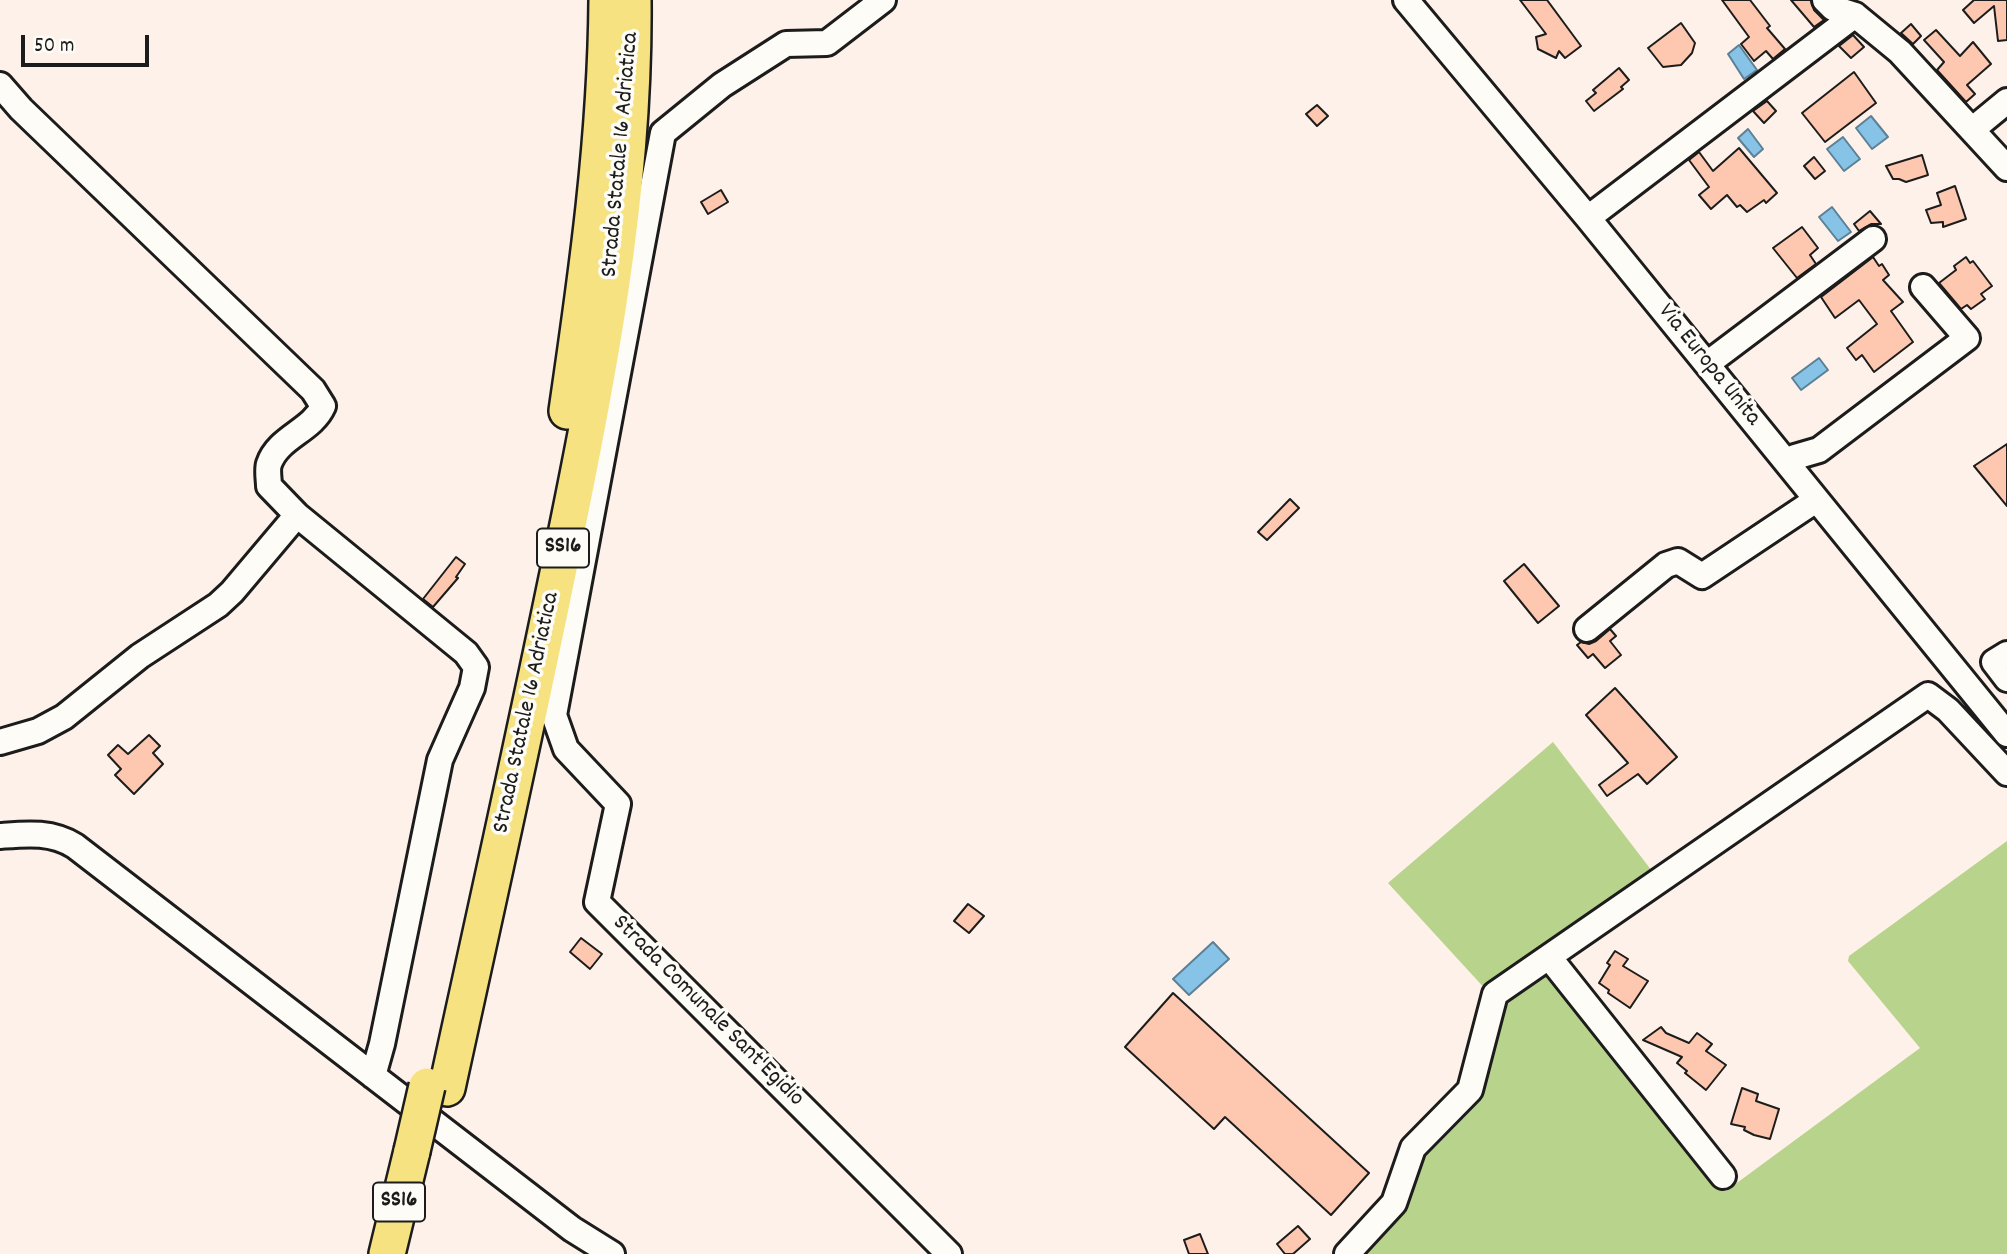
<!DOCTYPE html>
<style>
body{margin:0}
#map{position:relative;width:2007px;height:1254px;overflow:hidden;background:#fdf1e9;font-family:Dekko,sans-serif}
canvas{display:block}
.scale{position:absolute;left:21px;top:35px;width:128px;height:32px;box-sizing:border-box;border:4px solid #1c1c1c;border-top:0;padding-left:9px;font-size:21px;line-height:24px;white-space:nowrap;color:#1c1c1c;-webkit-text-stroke:5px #fdfcf7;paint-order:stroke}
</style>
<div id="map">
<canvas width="2007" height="1254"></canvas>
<div class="scale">50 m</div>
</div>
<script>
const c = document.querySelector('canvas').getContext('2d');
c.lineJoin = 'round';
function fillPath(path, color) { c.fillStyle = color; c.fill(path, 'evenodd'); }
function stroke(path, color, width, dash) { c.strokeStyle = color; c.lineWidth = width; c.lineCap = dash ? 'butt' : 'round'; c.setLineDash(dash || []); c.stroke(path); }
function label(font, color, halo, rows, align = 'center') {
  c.font = font + ' Dekko,sans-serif'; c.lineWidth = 7; c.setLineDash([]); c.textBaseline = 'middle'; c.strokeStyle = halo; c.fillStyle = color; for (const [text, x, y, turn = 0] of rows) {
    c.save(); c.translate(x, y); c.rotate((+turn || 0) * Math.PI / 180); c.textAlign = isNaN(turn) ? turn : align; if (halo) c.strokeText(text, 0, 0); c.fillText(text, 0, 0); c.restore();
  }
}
fillPath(new Path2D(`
 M1553 742 1652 871 1488 992 1388 883Z
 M2007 841V1254H1359L1421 1152 1479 1092 1503 997 1547 967 1726 1191 1920 1048 1848 961 1849 956Z`), '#b8d38b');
const water = new Path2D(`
 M1739 45 1757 70 1744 79 1728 54Z
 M1871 116 1888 137 1872 149 1856 128Z
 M1748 129 1763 149 1754 157 1738 138Z
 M1843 137 1860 159 1844 171 1827 149Z
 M1832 207 1851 232 1838 241 1819 217Z
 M1819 358 1828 370 1801 390 1792 378Z
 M1213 942 1229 959 1189 995 1173 979Z`);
fillPath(water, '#86c3e6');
stroke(water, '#5c8095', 2);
const building = new Path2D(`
 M1520 0H1547L1581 46 1565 58 1559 51 1556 58 1538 49 1536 37 1546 34Z
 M1722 0H1750L1770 26 1767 28 1785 49 1773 59 1766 51 1754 61 1741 44 1749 37Z
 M1791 0H1811L1814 10 1824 20 1814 27Z
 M1974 0H2007V40L1998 41 1994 6 1974 23 1963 10Z
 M1681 23 1695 43 1692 53 1681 65 1663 67 1648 48Z
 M1911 24 1921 36 1913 44 1901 33Z
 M1936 30 1960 56 1973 42 1991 64 1967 85 1975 94 1966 102 1937 70 1944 62 1924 40Z
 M1853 35 1864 47 1851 58 1839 46Z
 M1619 68 1629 80 1621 87 1623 89 1594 111 1586 101 1596 93 1593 90Z
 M1854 72 1876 103 1825 142 1802 113Z
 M1767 101 1776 111 1764 123 1753 111Z
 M1317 105 1328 116 1317 126 1306 114Z
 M1739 148 1777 193 1766 203 1764 200 1747 212 1740 205 1737 207 1727 195 1711 209 1699 195 1709 187 1689 160 1699 152 1713 171Z
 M1922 155 1928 175 1906 182 1899 179H1893L1886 166Z
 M1814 157 1825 171 1815 179 1804 166Z
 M1955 186 1966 219 1943 227V222L1931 223 1926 210 1941 205 1937 193Z
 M721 190 728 202 708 214 701 202Z
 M1870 211 1881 224H1871L1859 231 1854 224Z
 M1802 227 1818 248 1810 255 1816 264 1797 278 1773 248Z
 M1873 257 1879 266 1882 264 1889 275 1883 280 1903 302 1891 311 1913 342 1874 372 1862 355 1856 360 1847 348 1877 324 1859 300 1835 318 1821 297Z
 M1966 257 1970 263 1973 261 1992 286 1981 294 1985 299 1971 309 1967 305 1961 309 1939 283 1956 270 1954 266Z
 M2007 444V506L1974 466Z
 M1290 499 1299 508 1267 540 1258 532Z
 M456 557 465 564 456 577 458 578 433 607 423 599Z
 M1524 564 1559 606 1538 623 1504 581Z
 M1610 629 1616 636 1610 641 1621 655 1605 668 1593 654 1588 658 1577 645 1581 642 1589 644 1596 641Z
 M1615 688 1677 757 1647 784 1638 774 1607 796 1599 785 1628 763 1586 715Z
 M149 735 160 746 153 753 163 764 134 794 115 775 121 769 108 755 118 745 128 754Z
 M968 904 984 916 969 933 954 921Z
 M581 938 602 954 590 969 570 952Z
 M1615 951 1628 959 1623 966 1648 981 1630 1008 1608 993 1609 990 1599 983 1610 965 1607 963Z
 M1173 993 1369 1173 1331 1215 1225 1117 1214 1129 1125 1047Z
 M1661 1027 1666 1033 1689 1043 1697 1033 1712 1044 1706 1051 1726 1065 1706 1090 1685 1073 1687 1071 1677 1063 1682 1057 1643 1040Z
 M1742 1088 1758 1094 1756 1101 1779 1109 1770 1139 1754 1135 1744 1130 1745 1127 1731 1124Z
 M1298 1226 1310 1239 1293 1254H1285L1277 1244Z
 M1200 1234 1208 1254H1189L1184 1240Z`);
fillPath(building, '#fdc7b0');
stroke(building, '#1c1c1c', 2);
const minor = new Path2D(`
 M883 0 827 43 786 44 722 85 663 133 554 715 566 749 618 804 597 902 949 1254
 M1406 0 1588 218 2007 734
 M1825 0 1833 8 1855 15 1900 52 2007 168
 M0 85 21 109 313 390 323 406C312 431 278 437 269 464 267 470 269 480 269 486L297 515 466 653 476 667 472 688 440 760 382 1044 373 1076
 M1973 129 2007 101
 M1588 218 1855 15
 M1707 364 1873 239
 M1787 463 1795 457 1819 450 1967 338 1923 287
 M1587 629 1666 565 1678 561 1702 576 1816 500
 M2007 654 1994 662 2007 679
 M0 742 38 731 64 717 140 656 218 605 232 592 297 515
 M0 836C26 834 51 831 75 846L572 1229 612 1254
 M1549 957 1723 1176
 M1347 1254 1394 1203 1413 1148 1470 1090 1495 994 1928 695 1948 710 2007 773`);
const highway = new Path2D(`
 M567 411C587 274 606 138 607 0
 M447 1088C484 918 522 748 557 578 597 387 635 195 633 0
 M387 1254 412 1151`);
stroke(minor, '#1c1c1c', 30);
stroke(highway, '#1c1c1c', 40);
stroke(minor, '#fdfcf7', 24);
stroke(highway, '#f6e281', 35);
const highwayBridge = new Path2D(`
 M412 1151 427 1086`);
stroke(highwayBridge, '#1c1c1c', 40, []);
stroke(highwayBridge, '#f6e281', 35);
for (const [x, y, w] of [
 [563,548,52],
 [399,1202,52]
]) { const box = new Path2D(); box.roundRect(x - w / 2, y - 19.5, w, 39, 5); c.fillStyle = '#fdfcf7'; c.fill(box); stroke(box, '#1c1c1c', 2); }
label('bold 23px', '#1c1c1c', null, [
 ["SS16",563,548],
 ["SS16",399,1202]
]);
label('24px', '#1c1c1c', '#fdfcf7', [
 ["Strada Statale 16 Adriatica",622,155,-85],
 ["Via Europa Unita",1708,366,51],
 ["Strada Statale 16 Adriatica",528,713,-78],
 ["Strada Comunale Sant'Egidio",707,1012,45]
]);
</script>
